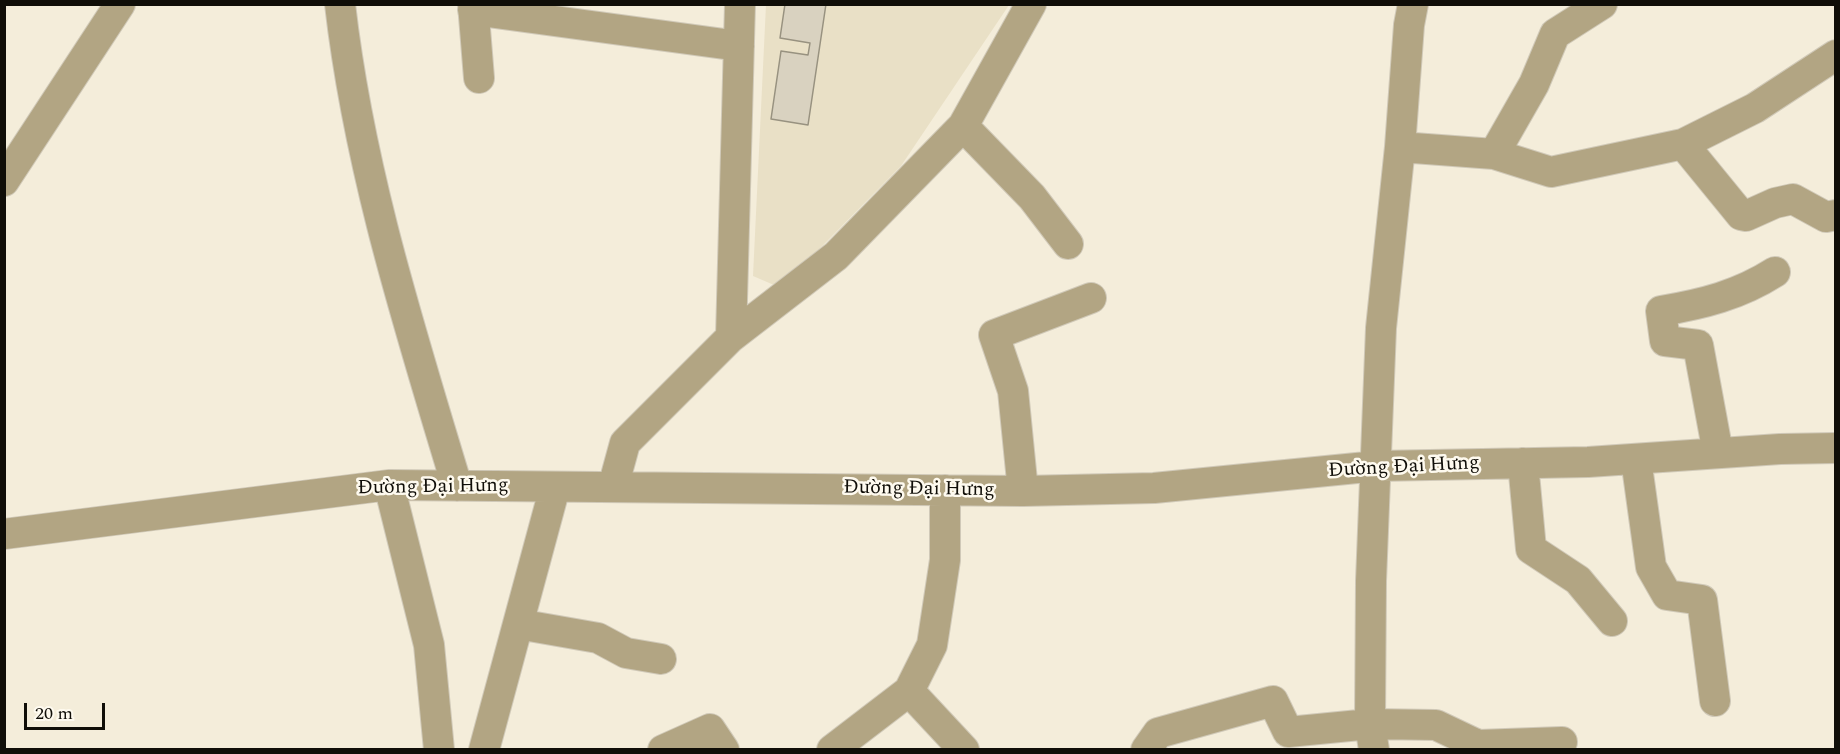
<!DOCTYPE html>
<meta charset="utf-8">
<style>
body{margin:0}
#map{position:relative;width:1840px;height:754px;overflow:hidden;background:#f4edda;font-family:Spectral,serif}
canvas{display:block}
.frame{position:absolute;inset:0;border:6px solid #100e08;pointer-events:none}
.scale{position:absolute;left:24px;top:703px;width:81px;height:27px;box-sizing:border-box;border:3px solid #100e08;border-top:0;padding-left:8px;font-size:18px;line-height:21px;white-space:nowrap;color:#100e08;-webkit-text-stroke:4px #fefaef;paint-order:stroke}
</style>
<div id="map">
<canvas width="1840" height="754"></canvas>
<div class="frame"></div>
<div class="scale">20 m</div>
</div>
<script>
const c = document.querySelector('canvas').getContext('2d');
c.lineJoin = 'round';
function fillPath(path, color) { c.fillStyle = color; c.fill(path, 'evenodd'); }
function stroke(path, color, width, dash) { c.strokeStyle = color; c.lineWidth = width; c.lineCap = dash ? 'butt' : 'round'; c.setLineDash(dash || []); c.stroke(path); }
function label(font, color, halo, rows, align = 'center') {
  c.font = font + ' Spectral,serif'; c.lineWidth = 5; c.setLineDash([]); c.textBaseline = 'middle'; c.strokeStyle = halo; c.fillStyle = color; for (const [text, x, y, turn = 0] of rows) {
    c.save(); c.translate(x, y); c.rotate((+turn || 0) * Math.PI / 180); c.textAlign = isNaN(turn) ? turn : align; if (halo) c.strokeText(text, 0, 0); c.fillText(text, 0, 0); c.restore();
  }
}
fillPath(new Path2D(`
 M766 5H1009L901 166 781 288 753 276Z`), '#e9e0c6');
const building = new Path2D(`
 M785 4H826L808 125 771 119 781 51 808 55 810 43 780 38Z`);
fillPath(building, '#d9d2c0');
stroke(building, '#989280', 1.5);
const minor = new Path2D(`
 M340 4C359 170 409 326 457 486
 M473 4 479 78
 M473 10 739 46
 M963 126 1032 197 1068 244
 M1683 144 1741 215 1746 216 1775 203 1793 199 1826 217 1836 215
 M1400 147 1494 154 1551 172 1683 144 1755 108 1836 55
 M1494 154 1534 84 1555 34 1602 4
 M4 181 120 4
 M731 337 740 4
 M1718 453 1698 345 1665 341 1661 311C1703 304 1739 295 1775 272
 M1636 459 1651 567 1667 595 1702 600 1715 701
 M1523 463 1531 549 1578 580 1612 621
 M389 485 429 645 439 750
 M613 487 625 443 731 337 836 256 963 126 1031 4
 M1023 491 1013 391 994 335 1091 298
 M4 534 389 485 1023 491 1154 488 1377 466 1588 462 1780 449 1836 448
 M518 624 598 638 626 653 661 659
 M909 691 964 750
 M484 750 555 487
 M663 750 710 729 724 750
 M832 750 909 691 932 645 945 560V490
 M1146 750 1158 733 1273 701 1288 732 1370 724 1436 725 1478 745 1562 742
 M1374 750 1370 724 1371 581 1381 328 1400 147 1409 25 1413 4`);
stroke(minor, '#d0c9b8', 32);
stroke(minor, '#b2a583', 30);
label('20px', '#100e08', '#fefaef', [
 ["Đường Đại Hưng",1404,468,-3],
 ["Đường Đại Hưng",433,488,-1],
 ["Đường Đại Hưng",919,490,1]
]);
</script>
